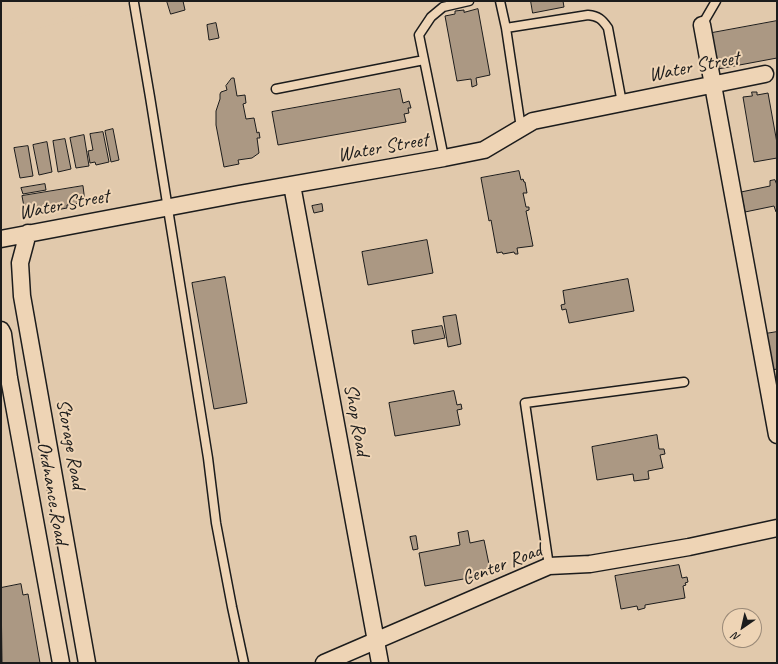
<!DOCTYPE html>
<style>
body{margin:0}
#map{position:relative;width:778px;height:664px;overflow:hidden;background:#e1c9ac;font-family:Caveat,sans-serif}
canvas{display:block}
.frame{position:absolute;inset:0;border:2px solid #1c1c1c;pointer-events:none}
.north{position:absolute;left:722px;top:608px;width:40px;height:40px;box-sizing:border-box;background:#eed4b5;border:1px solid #9a8a78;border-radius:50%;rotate:214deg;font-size:11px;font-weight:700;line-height:16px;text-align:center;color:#1c1c1c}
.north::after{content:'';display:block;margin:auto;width:14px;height:18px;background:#1c1c1c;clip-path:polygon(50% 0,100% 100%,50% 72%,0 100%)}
</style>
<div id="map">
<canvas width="778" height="664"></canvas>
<div class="frame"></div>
<div class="north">N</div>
</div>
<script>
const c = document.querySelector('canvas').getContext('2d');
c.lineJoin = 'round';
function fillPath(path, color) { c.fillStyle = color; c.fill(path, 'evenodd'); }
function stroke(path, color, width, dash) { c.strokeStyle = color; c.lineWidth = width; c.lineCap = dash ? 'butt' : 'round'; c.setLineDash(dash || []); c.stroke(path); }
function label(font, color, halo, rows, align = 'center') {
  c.font = font + ' Caveat,sans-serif'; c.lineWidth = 4; c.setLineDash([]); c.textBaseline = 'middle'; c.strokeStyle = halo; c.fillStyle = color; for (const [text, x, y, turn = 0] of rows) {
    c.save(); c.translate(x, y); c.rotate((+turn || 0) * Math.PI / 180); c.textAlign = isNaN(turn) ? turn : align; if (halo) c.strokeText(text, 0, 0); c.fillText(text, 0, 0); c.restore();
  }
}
fillPath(new Path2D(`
 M11 1H131L129 3 1 39V4Z`), '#e1c9ac');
const building = new Path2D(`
 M167 1H183L185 10 171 14Z
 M531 1H563L564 7 533 13Z
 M478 9 490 75 476 78 477 85 472 87 471 79 457 81 445 16 455 14V11L464 10V12Z
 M777 21V58L718 69 712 33Z
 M216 23 219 38 209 40 207 25Z
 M232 78H234L237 96 245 95 246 103 243 104 246 119 254 118 257 133 259 132 260 138H257L259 153 252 158 238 160 239 164 224 167 216 125V111L220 99V94L221 92 227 90 226 86Z
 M400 89 403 103 409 101 411 108H408L409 113 404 114 406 122 278 145 272 112Z
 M752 92H757V95L768 93 777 143V158L754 162 743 97 752 96Z
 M113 129 119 160 111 162 105 131Z
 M103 132 109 162 96 165 95 162 90 163 88 151 93 150 90 134Z
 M84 135 89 166 76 168 70 138Z
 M65 139 71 169 58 172 53 141Z
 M47 142 52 172 39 175 33 145Z
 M28 146 33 176 20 178 14 148Z
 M519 171 521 180 523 179 524 182H525L527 193H523L526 207H529V210L526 211 533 246 517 248 518 254H515L514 252 503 254 502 252 497 253 491 220 489 221 481 178Z
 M775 180 777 185V212H776L774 206 745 212 741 192 770 186V181Z
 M45 184 46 190 23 194 21 188Z
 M83 186 84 194V197H79L80 203 67 205V208L40 213 39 210 25 212 22 196Z
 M322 204 323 211 314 213 312 206Z
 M427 240 433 273 368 285 362 252Z
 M225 277 247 403 214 409 192 283Z
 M628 279 634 311 569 323 566 309 562 310 561 305 565 304 563 291Z
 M456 315 461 344 448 347 443 317Z
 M442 326 445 338 414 344 412 331Z
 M777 332V369L772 370 765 334Z
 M454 391 457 405 461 404 462 409 457 410 460 425 395 436 389 403Z
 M657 435 659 449H664L665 454 660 455 663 468 648 471 649 479 634 481 633 474 597 480 592 447Z
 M468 531 470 543 484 540 491 574 425 586 419 553 460 545 458 533Z
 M416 536 418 549 413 550 410 537Z
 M679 565 682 578 687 577 688 582 685 583 686 585 683 586 685 598 645 605V608L638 610 637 606 621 609 615 576Z
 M21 584 23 595 28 594 40 663H2L1 588Z`);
fillPath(building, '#ab9883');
stroke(building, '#1c1c1c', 1);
const service = new Path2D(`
 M500 1 506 28
 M134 3 150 97 208 458 216 523 232 607 244 663
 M702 25 716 1
 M276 89 424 60
 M521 128 506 28 588 15C598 16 602 19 608 28L622 103
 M444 158 419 35 431 17 443 7 469 1
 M549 566 525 403 684 382`);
const minor = new Path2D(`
 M702 25 777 435
 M292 185 380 663
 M28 233 20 263 22 296 87 663
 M1 239 239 194 444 158 484 150 533 121 765 74
 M1 330 3 334 9 378 61 663
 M324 663 549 566 590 564 689 547 777 528`);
stroke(service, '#1c1c1c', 11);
stroke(minor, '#1c1c1c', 19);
stroke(service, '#eed4b5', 8);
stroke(minor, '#eed4b5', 16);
label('20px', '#1c1c1c', '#eed4b5', [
 ["Water Street",694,67,-11],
 ["Water Street",383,148,-10],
 ["Water Street",64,205,-11],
 ["Shop Road",356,420,80],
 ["Storage Road",70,444,80],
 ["Ordnance Road",52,493,80],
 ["Center Road",502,565,-21]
]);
</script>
